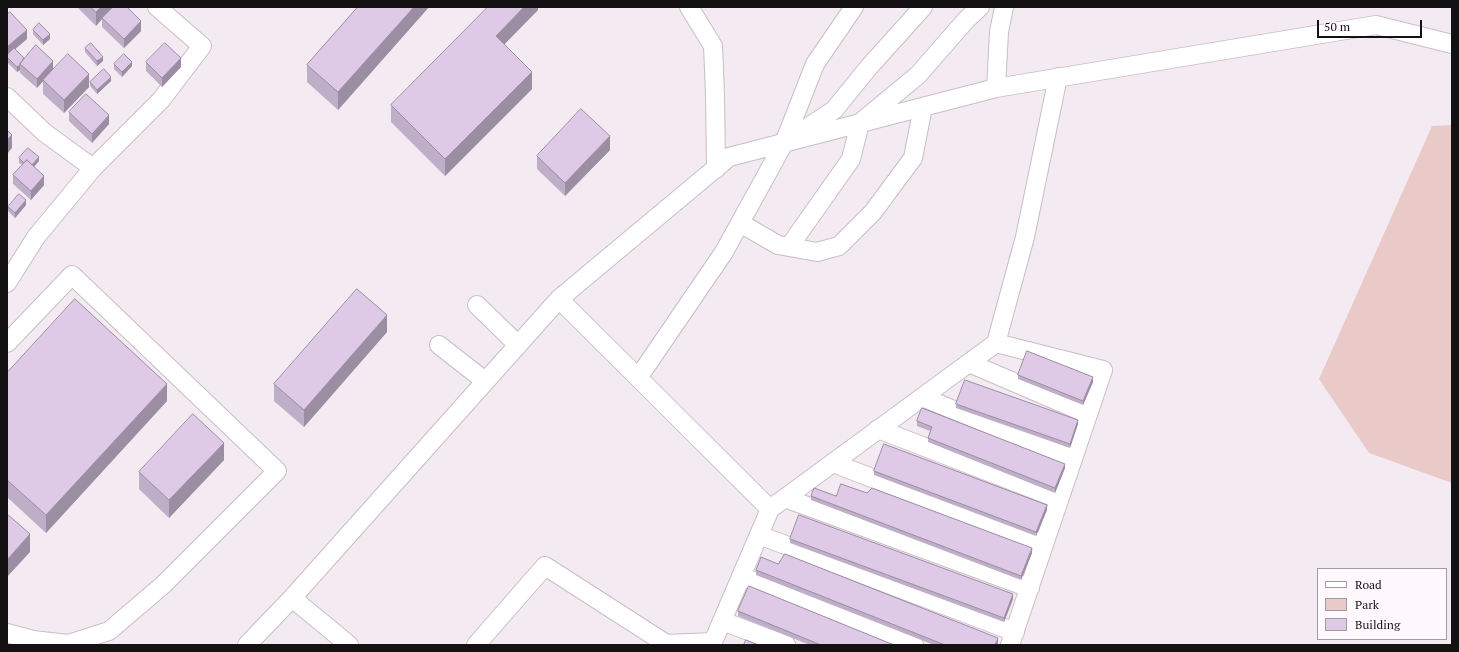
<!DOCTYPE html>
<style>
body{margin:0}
#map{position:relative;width:1459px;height:652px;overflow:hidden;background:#f4eaf1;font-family:"PT Serif",serif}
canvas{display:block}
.frame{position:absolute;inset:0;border:8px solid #141113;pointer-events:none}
.legend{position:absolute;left:1317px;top:568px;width:130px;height:72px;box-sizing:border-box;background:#fff9fd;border:1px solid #a19c9f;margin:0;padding:5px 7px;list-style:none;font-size:12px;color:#141113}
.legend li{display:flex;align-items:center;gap:8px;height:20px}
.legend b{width:20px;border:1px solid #a19c9f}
.scale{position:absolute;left:1317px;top:20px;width:105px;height:18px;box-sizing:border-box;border:2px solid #141113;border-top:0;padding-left:5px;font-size:12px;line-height:14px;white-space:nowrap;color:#141113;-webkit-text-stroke:3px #fff9fd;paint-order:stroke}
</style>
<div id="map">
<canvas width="1459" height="652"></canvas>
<div class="frame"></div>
<ul class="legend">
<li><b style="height:5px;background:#fff"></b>Road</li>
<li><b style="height:11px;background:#e9cac9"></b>Park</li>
<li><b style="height:11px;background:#decae7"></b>Building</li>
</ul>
<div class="scale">50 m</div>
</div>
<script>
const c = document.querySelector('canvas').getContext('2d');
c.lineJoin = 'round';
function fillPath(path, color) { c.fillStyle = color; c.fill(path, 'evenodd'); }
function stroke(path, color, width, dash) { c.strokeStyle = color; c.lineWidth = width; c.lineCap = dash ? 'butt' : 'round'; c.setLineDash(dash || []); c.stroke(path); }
fillPath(new Path2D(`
 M1452 125V483L1369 453 1319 379 1432 126Z`), '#e9cac9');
const minor = new Path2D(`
 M689 7 713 46 715 94 716 169
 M996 88 999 32 1004 7
 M7 97 45 133 93 168
 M796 135 834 110 869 67 923 7
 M740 223 778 245 817 252 839 246 873 212 913 158 923 107
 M789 247 851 159 860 123 918 75 966 20 980 7
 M7 283 36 237 93 168 161 100 202 46 157 7
 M559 299 770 509 713 642 666 644
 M477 305 518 345
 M7 343 72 275 277 471 163 585 109 631 68 644 33 640 7 633
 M996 343 1025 237 1058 77
 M439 345 485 381
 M969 363 1088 414
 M638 378 724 252 784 143 815 64 854 7
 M922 397 1073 459
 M878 429 1059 499
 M833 463 1044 544
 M785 498 1030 588
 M770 509 996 343 1103 370 1010 645
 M759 535 1015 632
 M741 576 914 645
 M292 598 559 299 729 157 996 88 1376 25 1452 44
 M722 621 786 645
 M247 645 292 598 349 645
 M476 645 545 566 668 645`);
stroke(minor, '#c8bec5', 20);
stroke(minor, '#fff', 18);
fillPath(new Path2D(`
 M77 7H127L141 31 124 48 102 27V19L96 26Z
 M358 7H429L338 110 307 82V65Z
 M538 7V10L504 44 532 89 445 176 391 122V105Z
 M7 15 27 39 15 49 24 58 53 69 89 87 64 113 43 94V81L37 88 20 73V70L17 72 7 62Z
 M33 30 50 39 43 45 33 34Z
 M85 48 103 61 97 66 85 52Z
 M146 62 181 67 162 87 146 71Z
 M114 64 132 66 122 77 114 69Z
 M111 81 97 94 90 86V82Z
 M69 112 109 124 92 143 69 121Z
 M610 150 565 196 537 169V156Z
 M19 158 39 161 34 167 44 185 31 200 13 184V175L22 165 19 163Z
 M26 205 15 218 8 211V207Z
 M387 332 304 427 274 401V384Z
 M7 373 167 401 46 533 7 497Z
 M1018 375 1093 382 1083 405 1018 379Z
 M956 404 1078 424 1070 448 956 408Z
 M917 421 1065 468 1055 493 928 442V438L930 431 917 426Z
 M224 460 169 518 139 489V472Z
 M874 471 1047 510 1036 536 874 475Z
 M867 493 1032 553 1021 580 811 500V496H836Z
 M790 539 1013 599 1004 622 790 543Z
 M778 564 998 643 997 645H934L756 575V570Z
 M738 611 894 645H810L738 616Z`), '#bfaec7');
fillPath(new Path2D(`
 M101 7H115L102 18V19L96 26V12Z
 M414 7H429L338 110V92Z
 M524 7H538V10L496 53V36Z
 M141 21V31L124 48V39Z
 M27 30V39L7 56V47Z
 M50 34V39L43 45V40Z
 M103 57V61L97 66V61Z
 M181 58V67L162 87V78Z
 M53 61V70L37 88V79Z
 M132 62V66L122 77V72Z
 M20 65V70L17 72V67Z
 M532 72V89L445 176V159Z
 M89 74V87L64 113V100Z
 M111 77V81L97 94V90Z
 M109 115V124L92 143V134Z
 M12 135V148L7 154V140Z
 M610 136V150L565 196V183Z
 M39 157V161L29 172V167Z
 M44 176V185L31 200V191Z
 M26 200V205L15 218V213Z
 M387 315V332L304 427V410Z
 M1093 377V382L1083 405V401Z
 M167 384V401L46 533V515Z
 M1078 420V424L1070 448V444Z
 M224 443V460L169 518V500Z
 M1065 464V468L1055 493V488Z
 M1047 505V510L1036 536V532Z
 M30 534V552L7 577V560Z
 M1032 548V553L1021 580V576Z
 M1013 594V599L1004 622V618Z
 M998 638V643L997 645H995Z`), '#9b8da2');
const building = new Path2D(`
 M91 7H101L96 12Z
 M113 7H127L141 21 124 39 102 18Z
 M358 7H414L338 92 307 65Z
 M488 7H524L496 36 532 72 445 159 391 105Z
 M10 12 27 30 7 47V15Z
 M39 23 50 34 43 40 33 30Z
 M91 43 103 57 97 61 85 48Z
 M165 43 181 58 162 78 146 62Z
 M36 45 53 61 37 79 20 64Z
 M14 48 24 58 20 64V65L17 67 7 57V55Z
 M68 54 89 74 64 100 43 80Z
 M124 54 132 62 122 72 114 64Z
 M104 69 111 77 97 90 90 82Z
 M86 94 109 115 92 134 69 112Z
 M581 109 610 136 565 183 537 156Z
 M7 130 12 135 7 140Z
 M28 148 39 157 32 165 27 160 24 163 19 158Z
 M27 160 44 176 31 191 13 175Z
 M19 194 26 200 15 213 8 207Z
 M357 289 387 315 304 410 274 384Z
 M75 299 167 384 46 515 7 480V373Z
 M1027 351 1093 377 1083 401 1018 375Z
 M965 380 1078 420 1070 444 956 404Z
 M922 408 1065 464 1055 488 928 438 932 427 917 421Z
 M193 414 224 443 169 500 139 472Z
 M884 444 1047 505 1036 532 874 471Z
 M841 484 867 493 872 488 1032 548 1021 576 811 496 814 488 836 496Z
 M7 514 30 534 7 560Z
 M799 515 1013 594 1004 618 790 539Z
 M785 554 998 638 995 645H945L756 570 761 557 778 564Z
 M749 586 894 645H821L738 611Z
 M746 640 758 645H744Z`);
fillPath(building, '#decae7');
stroke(building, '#9b8da2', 1);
</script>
